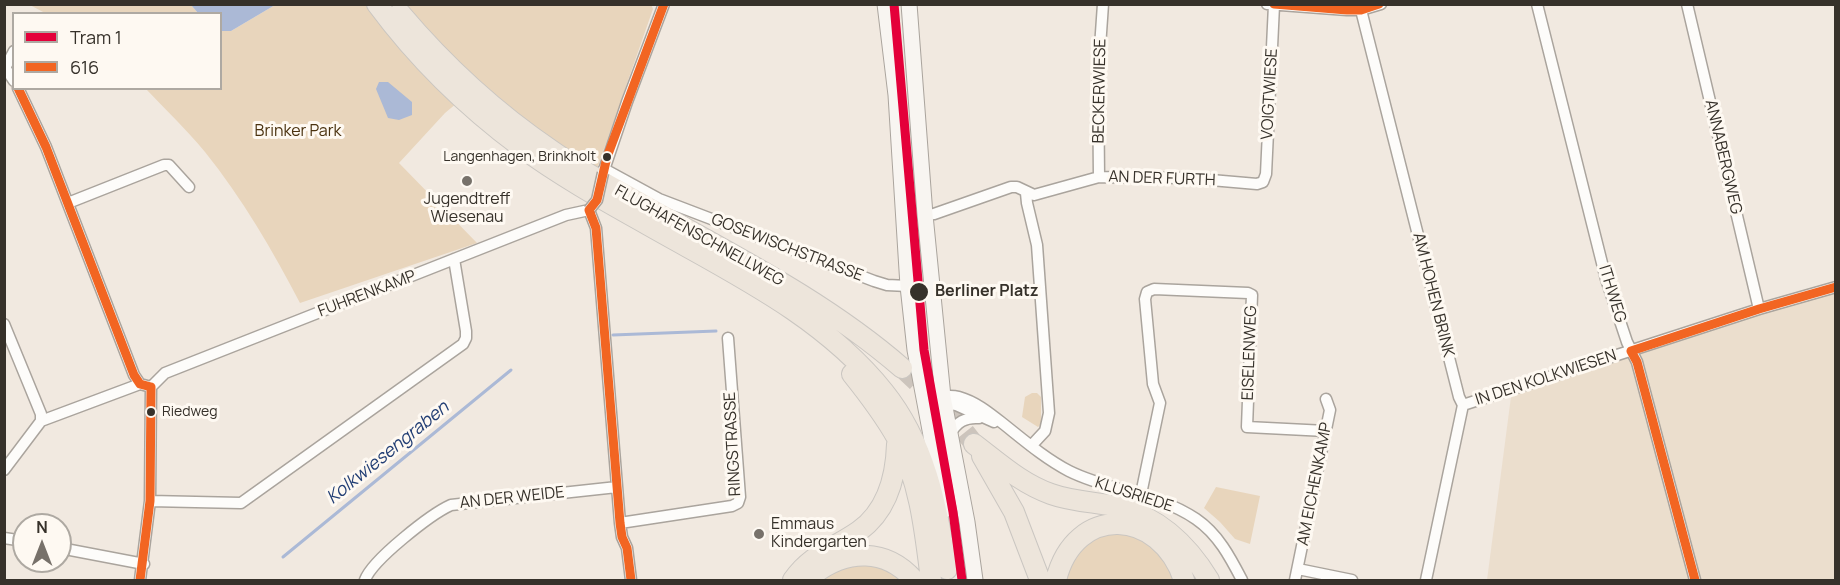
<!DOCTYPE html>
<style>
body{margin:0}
#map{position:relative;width:1840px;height:585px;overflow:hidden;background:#f1e9e0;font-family:Manrope,sans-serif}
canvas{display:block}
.frame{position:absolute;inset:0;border:6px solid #36312a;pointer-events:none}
.legend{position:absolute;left:12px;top:12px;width:210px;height:78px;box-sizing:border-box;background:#fef9f2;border:2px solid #aea9a2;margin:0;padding:8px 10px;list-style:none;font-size:18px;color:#36312a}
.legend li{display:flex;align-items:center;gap:12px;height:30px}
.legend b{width:30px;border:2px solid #aea9a2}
.north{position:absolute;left:12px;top:513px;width:60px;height:60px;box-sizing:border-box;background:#fef9f2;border:2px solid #aea9a2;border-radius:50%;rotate:0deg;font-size:16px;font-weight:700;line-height:24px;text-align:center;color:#36312a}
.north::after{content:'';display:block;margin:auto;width:21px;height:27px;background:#77716a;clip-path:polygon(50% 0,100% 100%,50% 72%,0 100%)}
</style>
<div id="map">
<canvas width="1840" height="585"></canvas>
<div class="frame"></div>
<ul class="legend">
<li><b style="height:8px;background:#e4003a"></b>Tram 1</li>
<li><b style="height:8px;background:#f26522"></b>616</li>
</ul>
<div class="north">N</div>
</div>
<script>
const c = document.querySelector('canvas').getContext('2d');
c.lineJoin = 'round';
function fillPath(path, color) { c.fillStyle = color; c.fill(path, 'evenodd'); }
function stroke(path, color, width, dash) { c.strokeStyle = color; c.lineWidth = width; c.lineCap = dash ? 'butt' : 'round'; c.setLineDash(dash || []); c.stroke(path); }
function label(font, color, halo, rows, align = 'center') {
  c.font = font + ' Manrope,sans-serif'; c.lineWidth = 6; c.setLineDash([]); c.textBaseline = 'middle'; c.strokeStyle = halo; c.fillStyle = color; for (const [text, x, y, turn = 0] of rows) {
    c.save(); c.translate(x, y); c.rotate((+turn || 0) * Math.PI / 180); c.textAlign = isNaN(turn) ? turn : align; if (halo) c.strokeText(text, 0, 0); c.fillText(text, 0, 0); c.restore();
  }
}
fillPath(new Path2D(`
 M1835 287V580H1487L1512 389Z`), '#ebdecd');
fillPath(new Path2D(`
 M651 4 653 9 597 169 530 125 481 83 445 113 399 163 477 243 300 303C273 251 242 198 205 152 187 130 165 109 146 89L220 88 221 31H231L275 5Z
 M30 5H191L198 13H45Z
 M1032 393H1037L1041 397V424L1038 427 1022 417 1025 397Z
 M1216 487 1260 496 1250 544 1235 539 1220 522 1204 508Z
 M1116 530 1154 542 1180 580H1063L1082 544Z
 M860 559 910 580H815Z`), '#e8d5bc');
fillPath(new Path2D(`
 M191 5H275L231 31H221L220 14 198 13Z
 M379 82H388L412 102V115L399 120 388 118 376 89Z`), '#abb9d6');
stroke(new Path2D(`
 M613 335 716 331
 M283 557 511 370`), '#abb9d6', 3);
stroke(new Path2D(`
 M902 368C928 392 954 416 974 444`), '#ccc4bc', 20, [20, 10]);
const street = new Path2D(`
 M1267 4 1347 10H1361L1381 4
 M1537 4 1606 279 1627 342 1637 362 1695 580
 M1687 4 1759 309
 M1361 10 1459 397 1463 405 1426 580
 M4 66 14 81
 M4 70 14 51
 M18 88 46 147 134 375 140 384 151 387
 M604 169 659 199 874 281 887 285 908 286
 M603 173 627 102 664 4
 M1099 177 1098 76 1103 4
 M1026 193 1027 203 1037 245 1049 413 1045 431 1031 446
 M68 203 164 165H169L189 187
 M925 215 934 214 1011 187H1017L1034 195 1099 177 1188 178 1257 184 1263 182 1266 174 1274 5
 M4 324 41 414V421
 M151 387 165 373 566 215 589 210 596 228 620 523 622 537 627 548 631 580
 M923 400C935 398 948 394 959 397 977 402 992 415 1006 426 1026 442 1046 459 1069 471 1111 492 1156 492 1196 519 1218 534 1230 557 1242 580
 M938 402 956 405 994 422
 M1463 405 1759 309 1836 287
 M950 434C957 422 965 417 979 418
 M4 470 41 421 140 384
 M1141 494 1160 403 1153 384 1145 299 1147 292 1154 289 1248 293 1252 295 1247 427 1326 431
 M150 501 241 503 463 344 466 338V331L454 259
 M620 523 732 506 738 503 740 497 728 338
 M4 538 24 541
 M60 548 144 564
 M1298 569 1352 580
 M140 580 150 501 151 387
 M365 580C372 560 431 514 451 505L617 487
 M1295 580 1330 410 1326 399`);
const secondary = new Path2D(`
 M885 4 896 95 908 286 915 350 945 510
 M909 4 925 215 943 397 967 522 975 580`);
const highway = new Path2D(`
 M377 4C417 58 467 107 521 147 559 175 600 198 641 221 726 270 821 313 884 392 925 443 937 506 947 569
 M400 13C444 65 495 112 551 150 582 172 616 189 649 208 736 257 826 302 902 368
 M852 374C868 394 884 415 897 438 920 482 925 532 931 580
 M974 444C999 463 1022 484 1051 494 1073 502 1097 502 1119 507 1160 518 1188 545 1209 580
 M982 456 1014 512 1040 580
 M814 574C847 549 886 548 914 580
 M793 580C811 554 835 548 859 531 888 510 896 477 897 444
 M1056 580C1075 503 1160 508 1184 580`);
stroke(street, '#aaa49d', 13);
stroke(secondary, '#aaa49d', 17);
stroke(highway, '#cac6c1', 22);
stroke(street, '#fdfcfa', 10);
stroke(secondary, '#f8f5f1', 15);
stroke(highway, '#ede5db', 20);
const streetBridge = new Path2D(`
 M589 210 597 200 603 173`);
stroke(streetBridge, '#aaa49d', 13, []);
stroke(streetBridge, '#fdfcfa', 10);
stroke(new Path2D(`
 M1274 4 1347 10H1361L1379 4
 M18 88 46 147 134 375 140 384 151 387
 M589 210 596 228 620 523 622 537 627 548 631 580
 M589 210 597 200 607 157 664 4
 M1631 351 1637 362 1695 580
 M1631 351 1759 309 1836 287
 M140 580 150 501 151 387`), '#f26522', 9);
stroke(new Path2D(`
 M894 4 924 350 953 512 962 580`), '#e4003a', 9);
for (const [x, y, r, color] of [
 [607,157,5,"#36312a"],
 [467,181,6,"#77716a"],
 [919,292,10,"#36312a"],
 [151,412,5,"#36312a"],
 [759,534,6,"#77716a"]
]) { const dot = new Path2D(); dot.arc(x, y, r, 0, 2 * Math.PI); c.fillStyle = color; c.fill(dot); stroke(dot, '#fef9f2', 2); }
label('14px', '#36312a', '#fef9f2', [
 ["Langenhagen, Brinkholt",596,157],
 ["Riedweg",162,412,"left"]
], 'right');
label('16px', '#36312a', '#fef9f2', [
 ["BECKERWIESE",1100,91,-89],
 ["VOIGTWIESE",1270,94,-87],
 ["ANNABERGWEG",1723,157,77],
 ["AN DER FURTH",1162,179,2],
 ["FLUGHAFENSCHNELLWEG",699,236,29],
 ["GOSEWISCHSTRASSE",787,248,21],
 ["FUHRENKAMP",367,294,-21],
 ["ITHWEG",1612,294,73],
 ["AM HOHEN BRINK",1433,295,76],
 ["EISELENWEG",1250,353,-88],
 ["IN DEN KOLKWIESEN",1546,378,-18],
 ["RINGSTRASSE",733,444,-93],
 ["AM EICHENKAMP",1315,484,-79],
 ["KLUSRIEDE",1134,495,18],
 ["AN DER WEIDE",512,498,-6]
]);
label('16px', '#4a320f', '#fef9f2', [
 ["Brinker Park",298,132]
]);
label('16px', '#36312a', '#fef9f2', [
 ["Jugendtreff",467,200],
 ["Wiesenau",467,218],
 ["Emmaus",771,525,"left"],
 ["Kindergarten",771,543,"left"]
]);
label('bold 16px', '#36312a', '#fef9f2', [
 ["Berliner Platz",935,292]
], 'left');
label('italic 18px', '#223e74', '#fef9f2', [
 ["Kolkwiesengraben",388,453,-39]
]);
</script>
